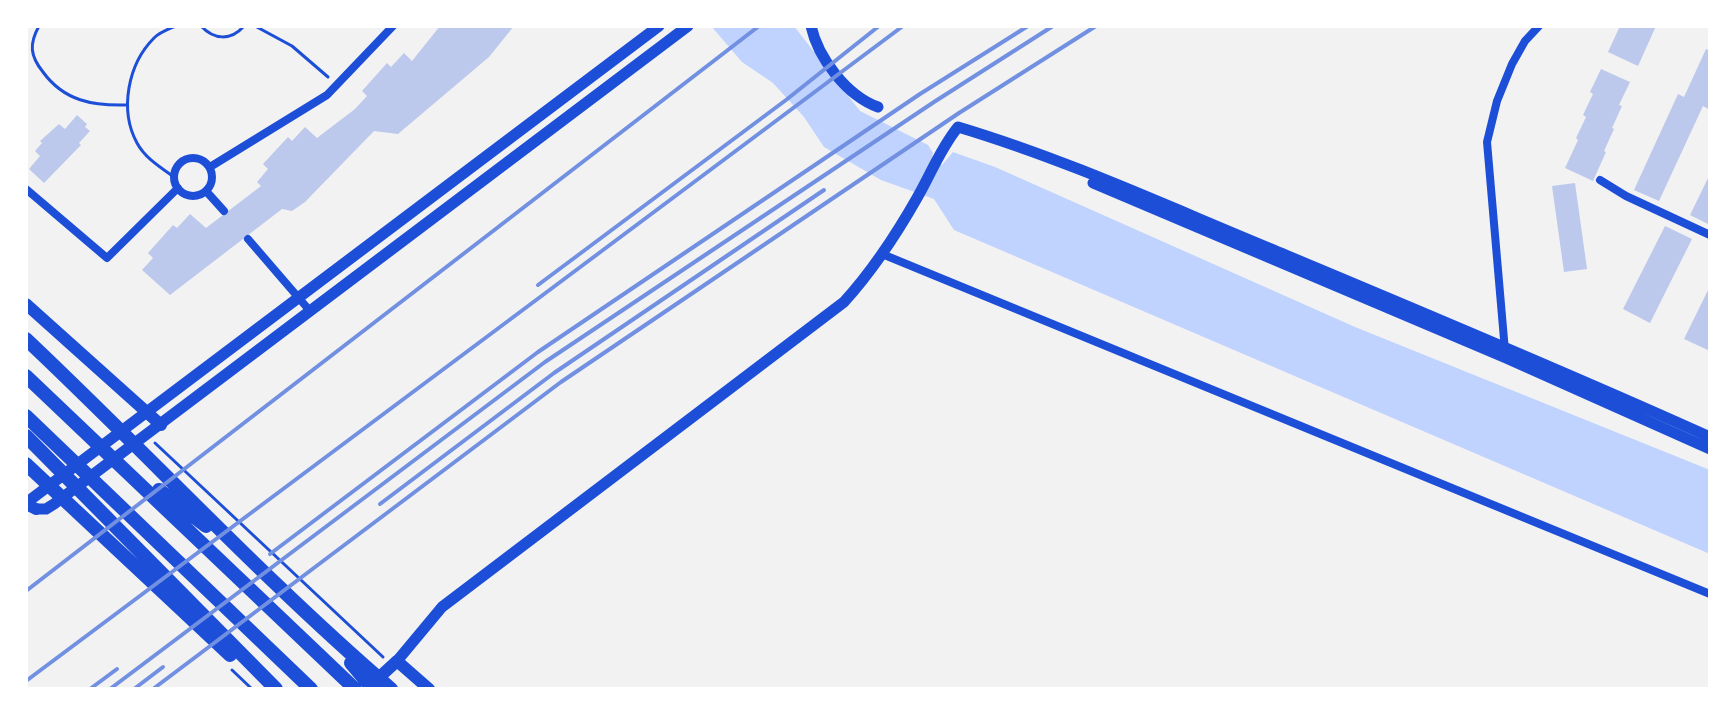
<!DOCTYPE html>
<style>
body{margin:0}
#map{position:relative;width:1736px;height:715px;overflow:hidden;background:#f2f2f2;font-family:Figtree,sans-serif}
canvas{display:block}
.frame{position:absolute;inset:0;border:28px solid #fff;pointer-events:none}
</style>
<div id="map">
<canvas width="1736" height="715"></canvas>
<div class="frame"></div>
</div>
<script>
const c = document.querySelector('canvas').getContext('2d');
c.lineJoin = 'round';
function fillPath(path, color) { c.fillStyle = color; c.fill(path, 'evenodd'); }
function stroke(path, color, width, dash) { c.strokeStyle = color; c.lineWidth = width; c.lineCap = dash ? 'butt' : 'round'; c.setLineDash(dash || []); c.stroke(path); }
fillPath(new Path2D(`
 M711 26H794L860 111 928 145 933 153 931 161 942 165 953 152 995 167 1355 327 1710 470V554L954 230 934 199 881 180 824 147 804 117 773 83 742 62Z`), '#bfd3fe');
fillPath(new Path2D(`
 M440 26H514L489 57 398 134 374 131 305 202 292 211 282 209 170 295 142 270 153 258 148 253 173 225 177 228 190 214 206 228 261 186 257 182 268 169 263 164 288 137 292 141 305 127 317 138 355 109 367 96 362 91 387 63 391 67 404 53 412 61Z
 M1620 26H1656L1638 66 1608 52Z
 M1706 49 1710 51V110L1703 106 1659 201 1634 190 1678 94 1684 97Z
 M1601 69 1630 82 1619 105 1622 106 1612 128 1614 129 1604 151 1606 152 1593 181 1565 168 1578 140 1576 138 1586 117 1583 115 1593 94 1590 92Z
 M77 115 87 124 85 127 90 131 79 143 81 145 44 183 29 169 40 156 35 151 42 143 40 141 59 124 65 129Z
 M1710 174V225L1690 215Z
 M1575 183 1587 269 1564 272 1552 186Z
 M1665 226 1692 239 1650 323 1623 309Z
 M1710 286V351L1684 339Z`), '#bdc9ec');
stroke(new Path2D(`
 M39 26C29 44 30 56 43 72 64 101 93 106 127 105
 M201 26C214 40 231 41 244 26
 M255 26 292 46 328 77
 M174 177C160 167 145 158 137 143 119 110 128 64 154 38 160 32 169 29 176 26
 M155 443 383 657
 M232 670 252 689`), '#1d4ed8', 3);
stroke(new Path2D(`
 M174 177a19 19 0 1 1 38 0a19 19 0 1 1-38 0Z
 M210 167 327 95 393 26
 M1600 180 1626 196 1710 235
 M26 189 107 258 178 188
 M206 191 224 211
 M248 239 310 311
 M882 254 1710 594
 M1505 351 1487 142 1497 101 1512 64 1525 41 1539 26`), '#1d4ed8', 8);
stroke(new Path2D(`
 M811 26C818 58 847 96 878 107
 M1093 183 1506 358 1710 449
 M26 503 659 26
 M36 509H46L54 504 688 26
 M397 661 442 607 844 302C873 270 896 235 917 198 931 174 940 149 958 127 1065 159 1167 206 1269 248 1417 310 1564 371 1710 437`), '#1d4ed8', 11);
stroke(new Path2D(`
 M26 304 161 425
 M26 504 36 509
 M372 684 397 661 429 689`), '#1d4ed8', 12);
stroke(new Path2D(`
 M26 339C149 455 263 579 391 689
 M26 376 355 689
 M26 416 311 689
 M26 436 276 689
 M26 464 230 655
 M159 490 206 526
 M351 663 373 689`), '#1d4ed8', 14);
stroke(new Path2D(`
 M538 285 786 100 879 26
 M380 504 554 373 824 190
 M270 554 538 352 920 94 1028 26
 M26 591 759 26
 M26 681 903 26
 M90 689 117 669
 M110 689 545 362 934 102 1053 26
 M134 689 163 667
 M153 689 561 382 959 113 1096 26`), '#7290e2', 4);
</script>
